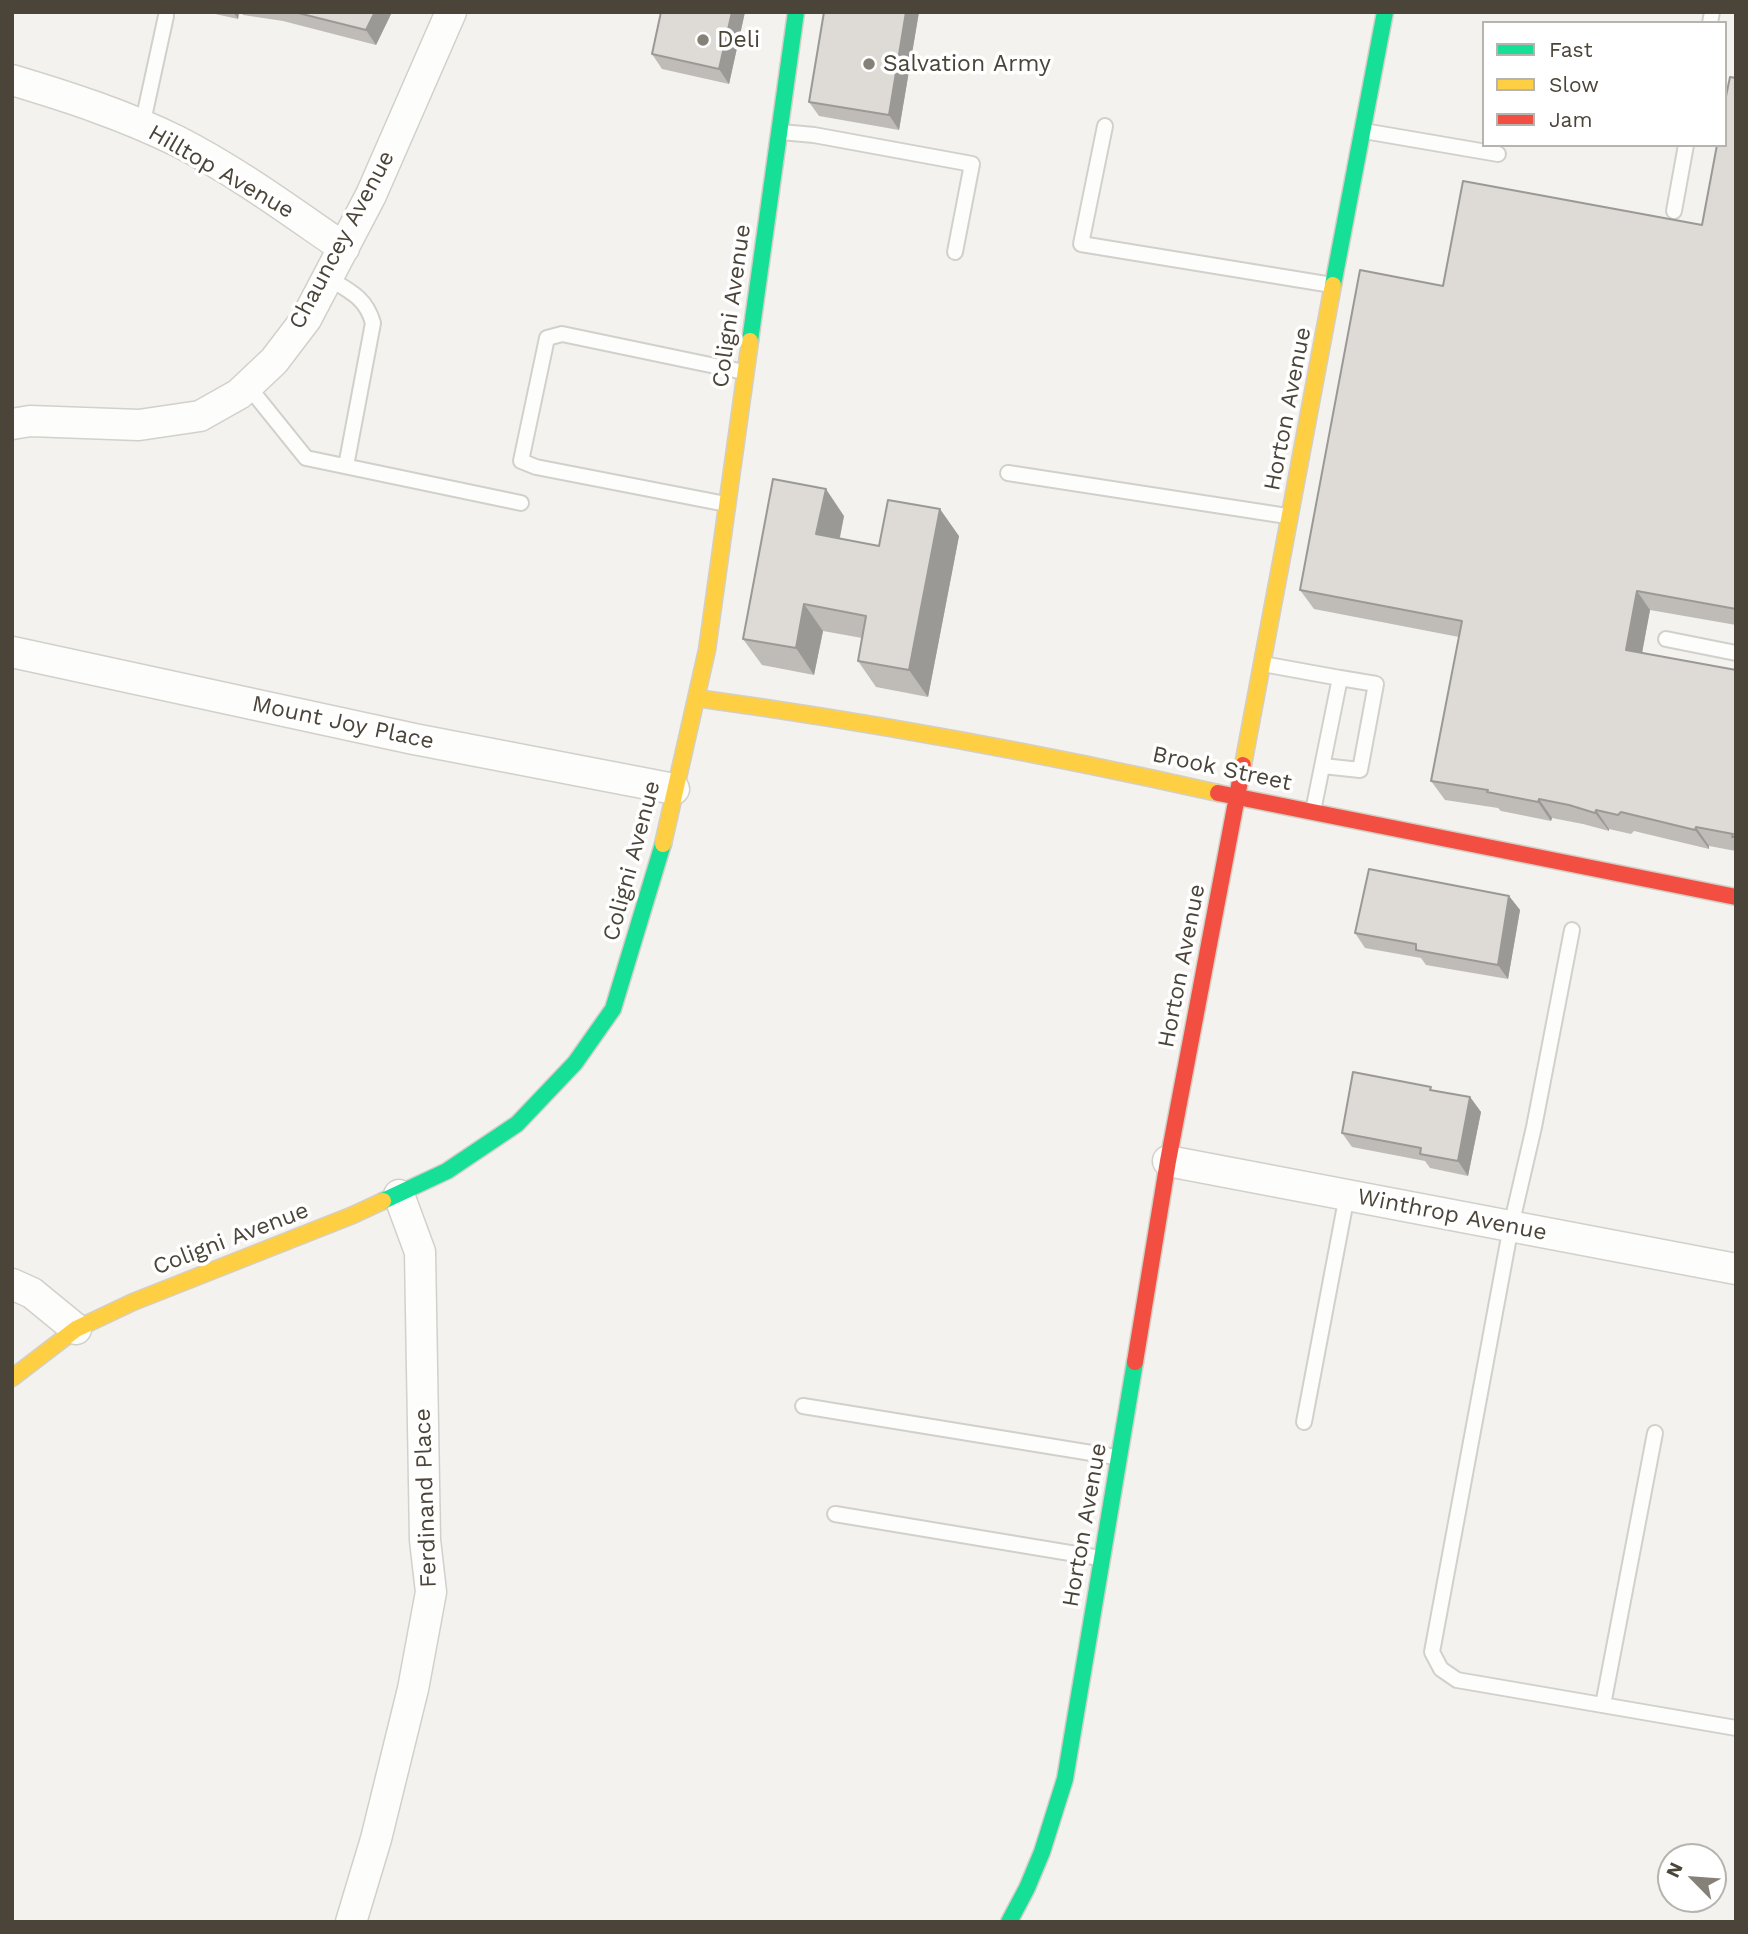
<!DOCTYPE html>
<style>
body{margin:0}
#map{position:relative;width:1748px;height:1934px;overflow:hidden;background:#f4f2ee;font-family:"Work Sans",sans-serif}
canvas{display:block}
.frame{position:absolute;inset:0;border:14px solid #4b4439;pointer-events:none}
.legend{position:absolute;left:1482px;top:21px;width:245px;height:126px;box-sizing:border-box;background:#fff;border:2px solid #b7b4b0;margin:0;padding:9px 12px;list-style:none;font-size:21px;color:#4b4439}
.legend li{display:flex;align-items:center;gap:14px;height:35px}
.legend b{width:35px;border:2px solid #b7b4b0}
.north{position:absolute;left:1657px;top:1843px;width:70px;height:70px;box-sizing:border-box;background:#fff;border:2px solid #b7b4b0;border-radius:50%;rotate:295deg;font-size:19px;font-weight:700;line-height:28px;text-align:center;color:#4b4439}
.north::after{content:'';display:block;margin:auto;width:24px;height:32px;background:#868178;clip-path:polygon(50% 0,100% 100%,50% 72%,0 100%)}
</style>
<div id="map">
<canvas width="1748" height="1934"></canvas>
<div class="frame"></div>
<ul class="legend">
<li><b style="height:9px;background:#16e098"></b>Fast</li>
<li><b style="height:9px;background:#ffcf43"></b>Slow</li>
<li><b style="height:9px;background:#f24e42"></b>Jam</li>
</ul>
<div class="north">N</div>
</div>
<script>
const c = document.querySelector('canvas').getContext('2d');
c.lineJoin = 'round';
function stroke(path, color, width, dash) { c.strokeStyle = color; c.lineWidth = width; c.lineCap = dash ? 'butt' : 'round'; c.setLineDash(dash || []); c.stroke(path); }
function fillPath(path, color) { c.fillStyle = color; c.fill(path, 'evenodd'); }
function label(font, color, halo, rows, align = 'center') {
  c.font = font + ' "Work Sans",sans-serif'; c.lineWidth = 7; c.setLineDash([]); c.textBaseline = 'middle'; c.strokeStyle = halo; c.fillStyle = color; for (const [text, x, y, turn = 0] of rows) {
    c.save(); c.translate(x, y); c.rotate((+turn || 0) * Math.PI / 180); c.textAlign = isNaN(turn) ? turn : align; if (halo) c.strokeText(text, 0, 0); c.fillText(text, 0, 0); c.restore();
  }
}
const lane = new Path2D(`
 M1710 23 1712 12
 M142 126 166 16
 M1105 126 1081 244 1332 285
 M1364 131 1498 154
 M781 132 814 135 972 164 955 252
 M1674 211 1686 145
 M328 278C350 291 366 298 373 323L346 466
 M248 386 306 458 521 503
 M1008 473 1287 516
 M726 504 536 467 521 461 547 338 562 334 744 372
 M1666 639 1736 653
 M1263 664 1340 678 1313 811
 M1323 766 1360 770 1376 684 1340 678
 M1572 930 1534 1127 1511 1226 1432 1652 1441 1669 1457 1680 1736 1728
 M803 1406 1116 1457
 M1304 1422 1347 1195
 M835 1514 1100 1558
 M1603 1705 1655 1433`);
const street = new Path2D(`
 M12 80C69 97 124 115 177 141 236 171 290 211 344 248
 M12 424 30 421 139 425 200 416 239 394 274 361 306 319 371 195 451 12
 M12 652 414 739 674 789
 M1168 1161 1736 1269
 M12 1284 32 1293 76 1329
 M351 1922 376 1839 413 1689 431 1592 425 1540 420 1252 399 1195`);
const fast = new Path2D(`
 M1333 285 1385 12
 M750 341 796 12
 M383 1201 447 1171 517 1124 575 1063 613 1009 663 844
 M1009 1922 1027 1888 1042 1852 1065 1779 1135 1362`);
const slow = new Path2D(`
 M696 698C871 722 1045 754 1218 793
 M1243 765 1333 285
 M663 844 707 650 750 341
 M12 1378 76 1329 133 1302 353 1215 383 1201`);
const jam = new Path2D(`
 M1218 793 1736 897
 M1135 1362 1168 1161 1243 765`);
stroke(lane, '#d2d0cb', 18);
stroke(street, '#d2d0cb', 33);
stroke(fast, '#d3cfc5', 19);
stroke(slow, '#d3cfc5', 19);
stroke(jam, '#d3cfc5', 19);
stroke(lane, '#fdfdfc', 14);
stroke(street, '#fdfdfc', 30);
stroke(fast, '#16e098', 16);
stroke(slow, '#ffcf43', 16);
stroke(jam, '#f24e42', 16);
fillPath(new Path2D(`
 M206 12H239L238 19Z
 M241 12H392L376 45 283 21 243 15Z
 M661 12H745L729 84 662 69 652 54Z
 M824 12H919L899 130 819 116 809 102Z
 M1736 78V625L1650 610 1642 653 1736 670V851L1709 846V849L1634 831 1631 834 1609 829V831L1583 824 1552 818 1551 821 1501 811 1498 808 1445 800 1431 781 1459 637 1314 609 1300 590 1443 286 1702 225Z
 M844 516 840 538 879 546 959 536 928 697 876 687 858 661 862 638 823 631 814 675 762 665 743 639Z
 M1509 896 1520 910 1508 979 1426 965 1421 958 1365 948 1355 933Z
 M1434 1090 1470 1097 1481 1112 1468 1176 1430 1168 1425 1161 1352 1147 1342 1133Z`), '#bfbcb8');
fillPath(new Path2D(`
 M233 12H239L238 19Z
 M375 12H392L376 45 366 30Z
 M732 12H745L729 84 719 69Z
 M906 12H919L899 130 889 115Z
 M826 489 844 516 835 560 816 534Z
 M940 509 959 536 928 697 909 670Z
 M1637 591 1650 610 1639 669 1626 650Z
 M804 604 823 631 814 675 796 648Z
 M1539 799 1552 818 1551 821 1538 802Z
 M1596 810 1609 829V831L1595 813Z
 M1696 827 1709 846V849L1695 830Z
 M1509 896 1520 910 1508 979 1498 965Z
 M1470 1097 1481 1112 1468 1176 1458 1161Z`), '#9b9996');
const building = new Path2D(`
 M294 12H375L366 30Z
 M661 12H732L719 69 652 54Z
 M824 12H906L889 115 809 102Z
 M1730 77 1736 78V609L1637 591 1626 650 1736 670V837H1732L1733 834 1696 827 1695 830 1621 812 1618 815 1596 810 1595 813 1569 805 1539 799 1538 802 1487 792 1488 790 1431 781 1462 621 1300 590 1360 270 1443 286 1463 181 1702 225 1717 145H1725V101Z
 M773 479 826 489 816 534 879 546 888 500 940 509 909 670 858 661 866 616 804 604 796 648 743 639Z
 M1369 869 1509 896 1498 965 1416 950V944L1355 933Z
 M1353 1072 1431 1087 1430 1090 1470 1097 1458 1161 1420 1154 1421 1148 1342 1133Z`);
fillPath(building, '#dedbd6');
stroke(building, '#9b9996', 2);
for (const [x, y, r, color] of [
 [703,40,7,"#868178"],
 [869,64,7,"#868178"]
]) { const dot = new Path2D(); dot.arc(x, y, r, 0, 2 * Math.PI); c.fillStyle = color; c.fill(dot); stroke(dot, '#fff', 2.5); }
label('23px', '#4b4439', '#fff', [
 ["Deli",717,40],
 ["Salvation Army",883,64]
], 'left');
label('23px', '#4b4439', '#fff', [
 ["Hilltop Avenue",221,172,30],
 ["Chauncey Avenue",342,240,-62],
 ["Coligni Avenue",732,306,-82],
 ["Horton Avenue",1288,409,-79],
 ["Mount Joy Place",343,723,12],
 ["Brook Street",1222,769,12],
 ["Coligni Avenue",632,861,-75],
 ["Horton Avenue",1182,966,-79],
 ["Winthrop Avenue",1452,1215,11],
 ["Coligni Avenue",231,1239,-21],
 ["Ferdinand Place",426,1498,-92],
 ["Horton Avenue",1085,1525,-80]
]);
</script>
